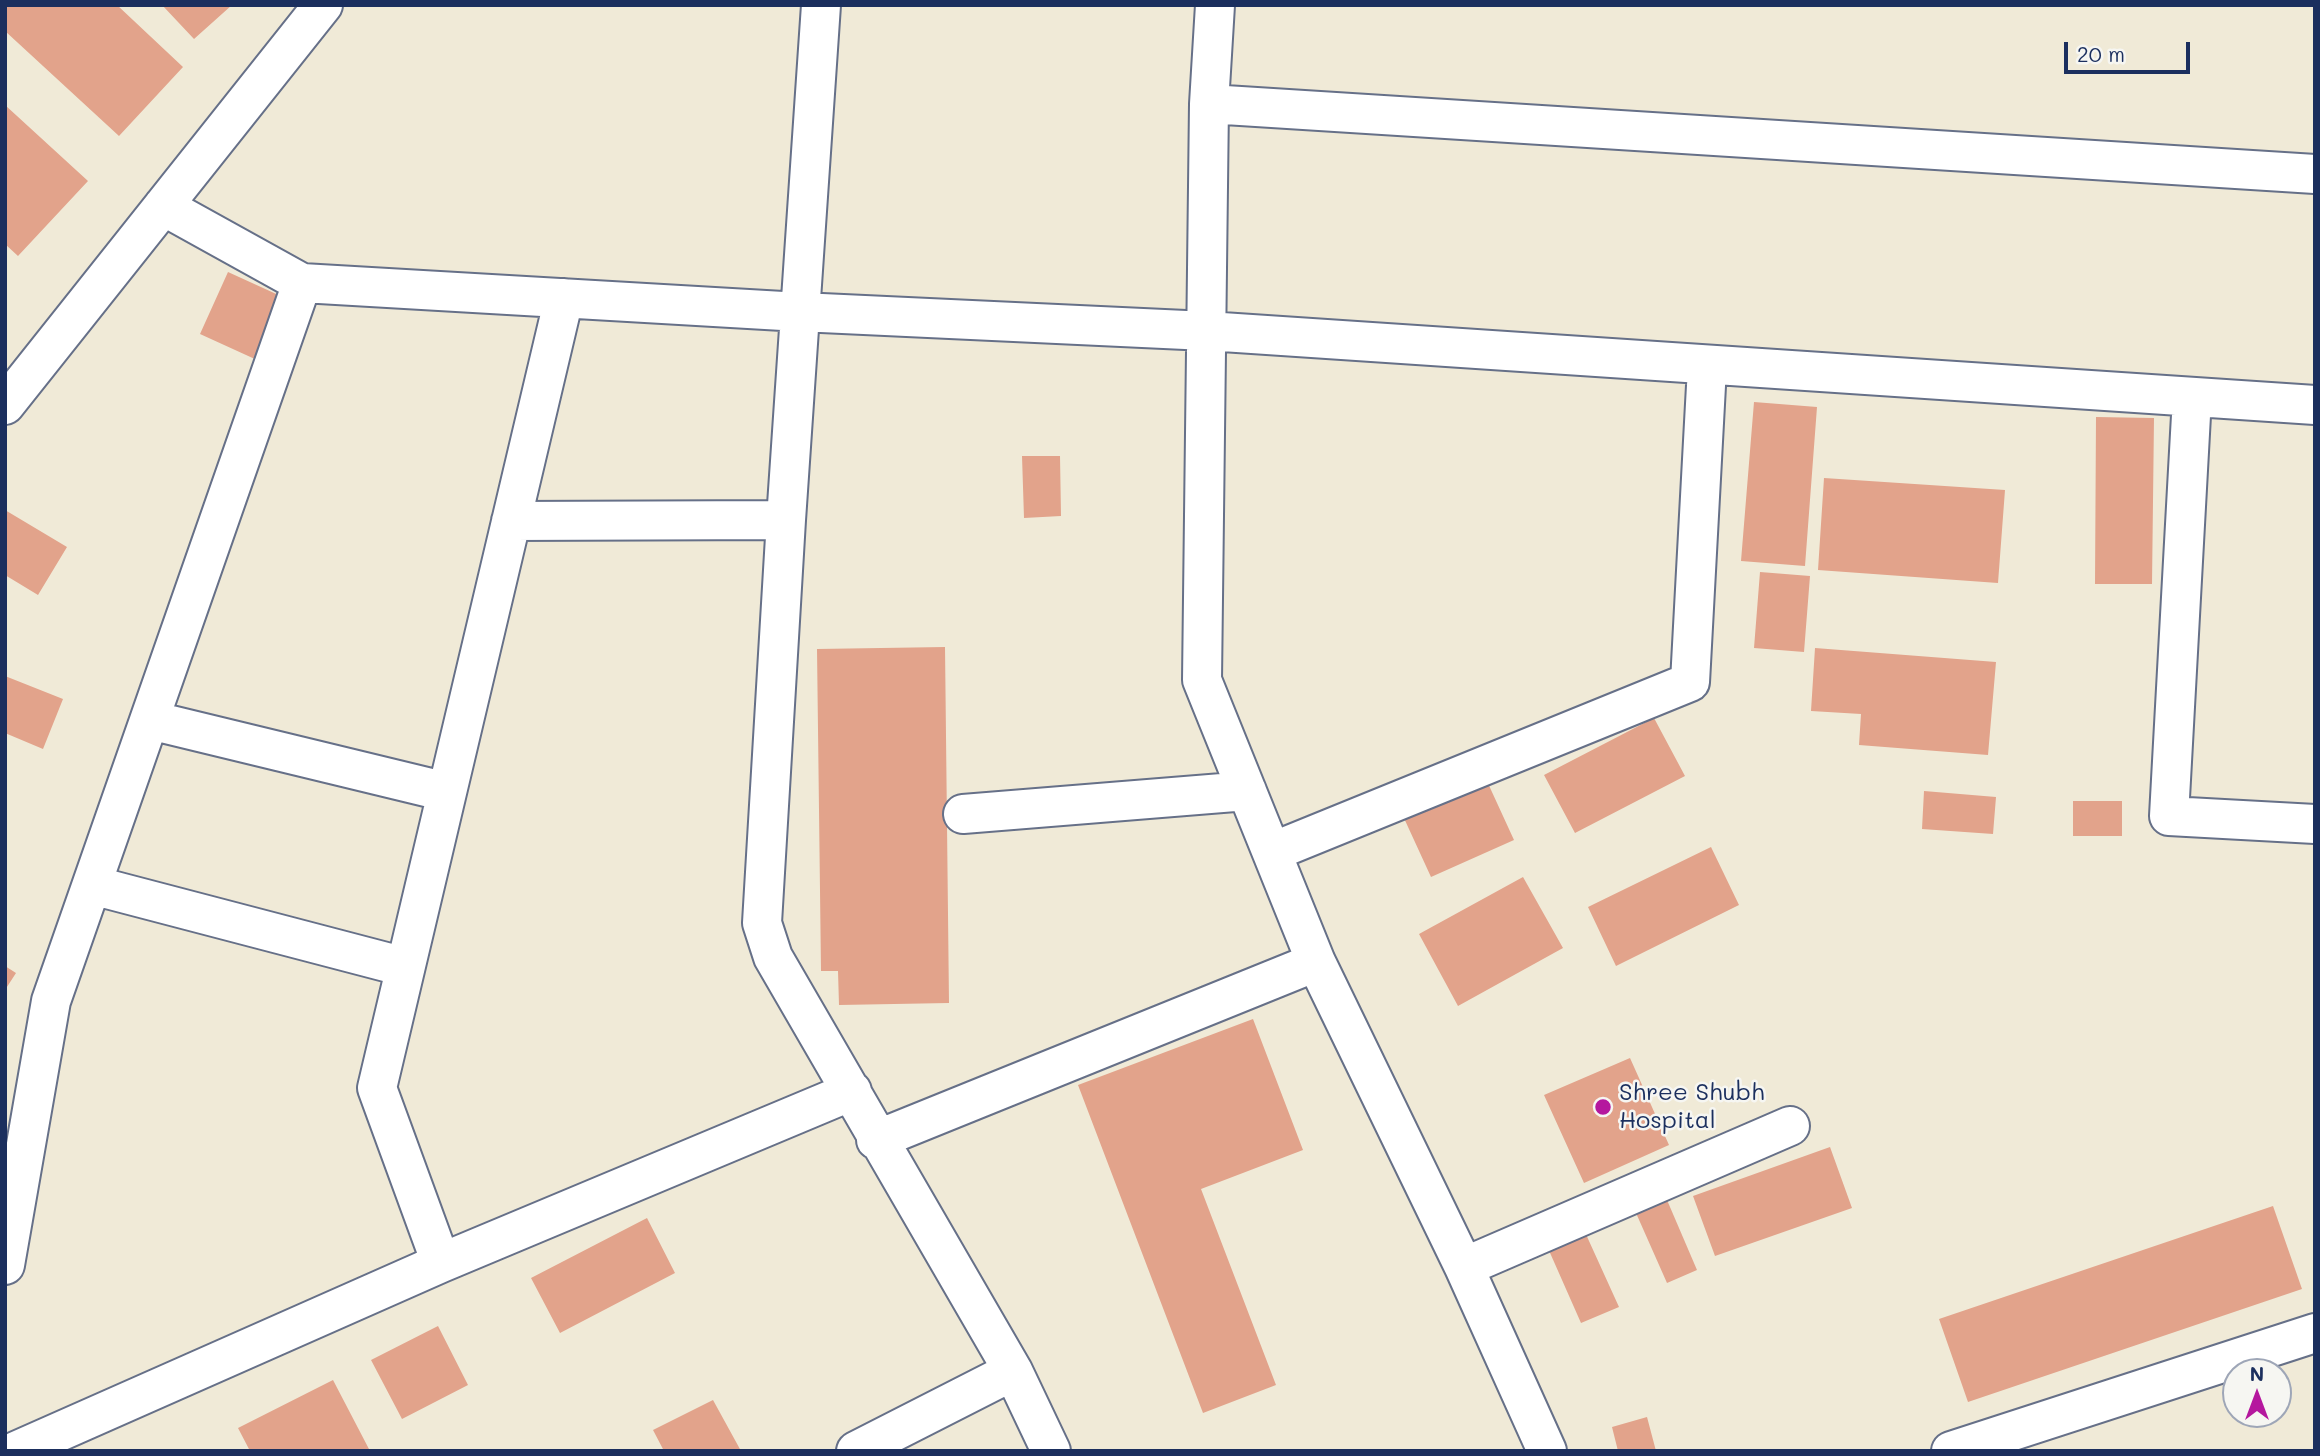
<!DOCTYPE html>
<style>
body{margin:0}
#map{position:relative;width:2320px;height:1456px;overflow:hidden;background:#f0ead7;font-family:Mali,sans-serif}
canvas{display:block}
.frame{position:absolute;inset:0;border:7px solid #1b2f5e;pointer-events:none}
.north{position:absolute;left:2222px;top:1358px;width:70px;height:70px;box-sizing:border-box;background:#f6f6f2;border:2px solid #9ea6b7;border-radius:50%;rotate:0deg;font-size:19px;font-weight:700;line-height:28px;text-align:center;color:#1b2f5e}
.north::after{content:'';display:block;margin:auto;width:24px;height:32px;background:#b5179e;clip-path:polygon(50% 0,100% 100%,50% 72%,0 100%)}
.scale{position:absolute;left:2064px;top:42px;width:126px;height:32px;box-sizing:border-box;border:4px solid #1b2f5e;border-top:0;padding-left:9px;font-size:21px;line-height:24px;white-space:nowrap;color:#1b2f5e;-webkit-text-stroke:5px #f6f6f2;paint-order:stroke}
</style>
<div id="map">
<canvas width="2320" height="1456"></canvas>
<div class="frame"></div>
<div class="north">N</div>
<div class="scale">20 m</div>
</div>
<script>
const c = document.querySelector('canvas').getContext('2d');
c.lineJoin = 'round';
function fillPath(path, color) { c.fillStyle = color; c.fill(path, 'evenodd'); }
function stroke(path, color, width, dash) { c.strokeStyle = color; c.lineWidth = width; c.lineCap = dash ? 'butt' : 'round'; c.setLineDash(dash || []); c.stroke(path); }
function label(font, color, halo, rows, align = 'center') {
  c.font = font + ' Mali,sans-serif'; c.lineWidth = 5; c.setLineDash([]); c.textBaseline = 'middle'; c.strokeStyle = halo; c.fillStyle = color; for (const [text, x, y, turn = 0] of rows) {
    c.save(); c.translate(x, y); c.rotate((+turn || 0) * Math.PI / 180); c.textAlign = isNaN(turn) ? turn : align; if (halo) c.strokeText(text, 0, 0); c.fillText(text, 0, 0); c.restore();
  }
}
fillPath(new Path2D(`
 M5 5H117L183 67 119 136 5 31Z
 M162 5H232L194 39Z
 M5 105 88 181 18 256 5 244Z
 M228 272 285 298 257 360 200 334Z
 M1754 402 1817 407 1805 566 1741 561Z
 M2096 417 2154 418 2152 584H2095Z
 M1022 456H1060L1061 516 1024 518Z
 M1824 478 2005 490 1998 583 1818 570Z
 M5 510 67 547 38 595 5 575Z
 M1760 572 1810 576 1804 652 1754 648Z
 M945 647 949 1003 839 1005 838 971H821L817 649Z
 M1815 648 1996 662 1988 755 1859 745 1861 714 1811 711Z
 M5 676 63 699 43 749 5 733Z
 M1654 718 1685 776 1575 833 1544 775Z
 M1486 779 1514 840 1431 877 1403 816Z
 M1924 791 1996 797 1993 834 1922 829Z
 M2073 801H2122V836H2073Z
 M1711 847 1739 905 1616 966 1588 907Z
 M1523 877 1563 948 1458 1006 1419 934Z
 M5 966 16 973 5 990Z
 M1253 1019 1303 1150 1201 1189 1276 1385 1203 1413 1078 1085Z
 M1630 1058 1669 1145 1584 1183 1544 1095Z
 M1830 1147 1852 1208 1715 1256 1693 1196Z
 M1667 1200 1697 1270 1667 1283 1636 1213Z
 M2273 1206 2302 1289 1968 1402 1939 1319Z
 M647 1218 675 1273 560 1333 531 1278Z
 M1584 1230 1619 1307 1581 1323 1547 1246Z
 M438 1326 468 1385 402 1419 371 1360Z
 M333 1380 370 1451H250L238 1428Z
 M713 1400 741 1451H664L653 1430Z
 M1647 1417 1656 1451H1618L1612 1427Z`), '#e2a38b');
const street = new Path2D(`
 M821 5 786 520 762 923 773 957 1013 1371 1051 1451
 M1215 5 1209 104 1202 680 1316 962 1464 1267 1547 1451
 M1209 104 2315 174
 M163 206 302 283
 M2192 397 2169 816 2315 824
 M5 405 323 5
 M511 521 786 520
 M150 720 447 792
 M963 814 1247 791
 M1272 852 1690 682 1707 367
 M92 885 405 967
 M876 1140 1316 962
 M441 1263 377 1088 564 298
 M5 1265 51 1001 302 283 800 312 1207 331 2315 405
 M1464 1267 1790 1126
 M16 1451 441 1263 852 1091
 M856 1451 1013 1371
 M1951 1451 2315 1333`);
stroke(street, '#667088', 42);
stroke(street, '#fff', 38);
for (const [x, y, r, color] of [
 [1603,1107,9,"#b5179e"]
]) { const dot = new Path2D(); dot.arc(x, y, r, 0, 2 * Math.PI); c.fillStyle = color; c.fill(dot); stroke(dot, '#f6f6f2', 2.5); }
label('24px', '#1b2f5e', '#f6f6f2', [
 ["Shree Shubh",1619,1093],
 ["Hospital",1619,1121]
], 'left');
</script>
